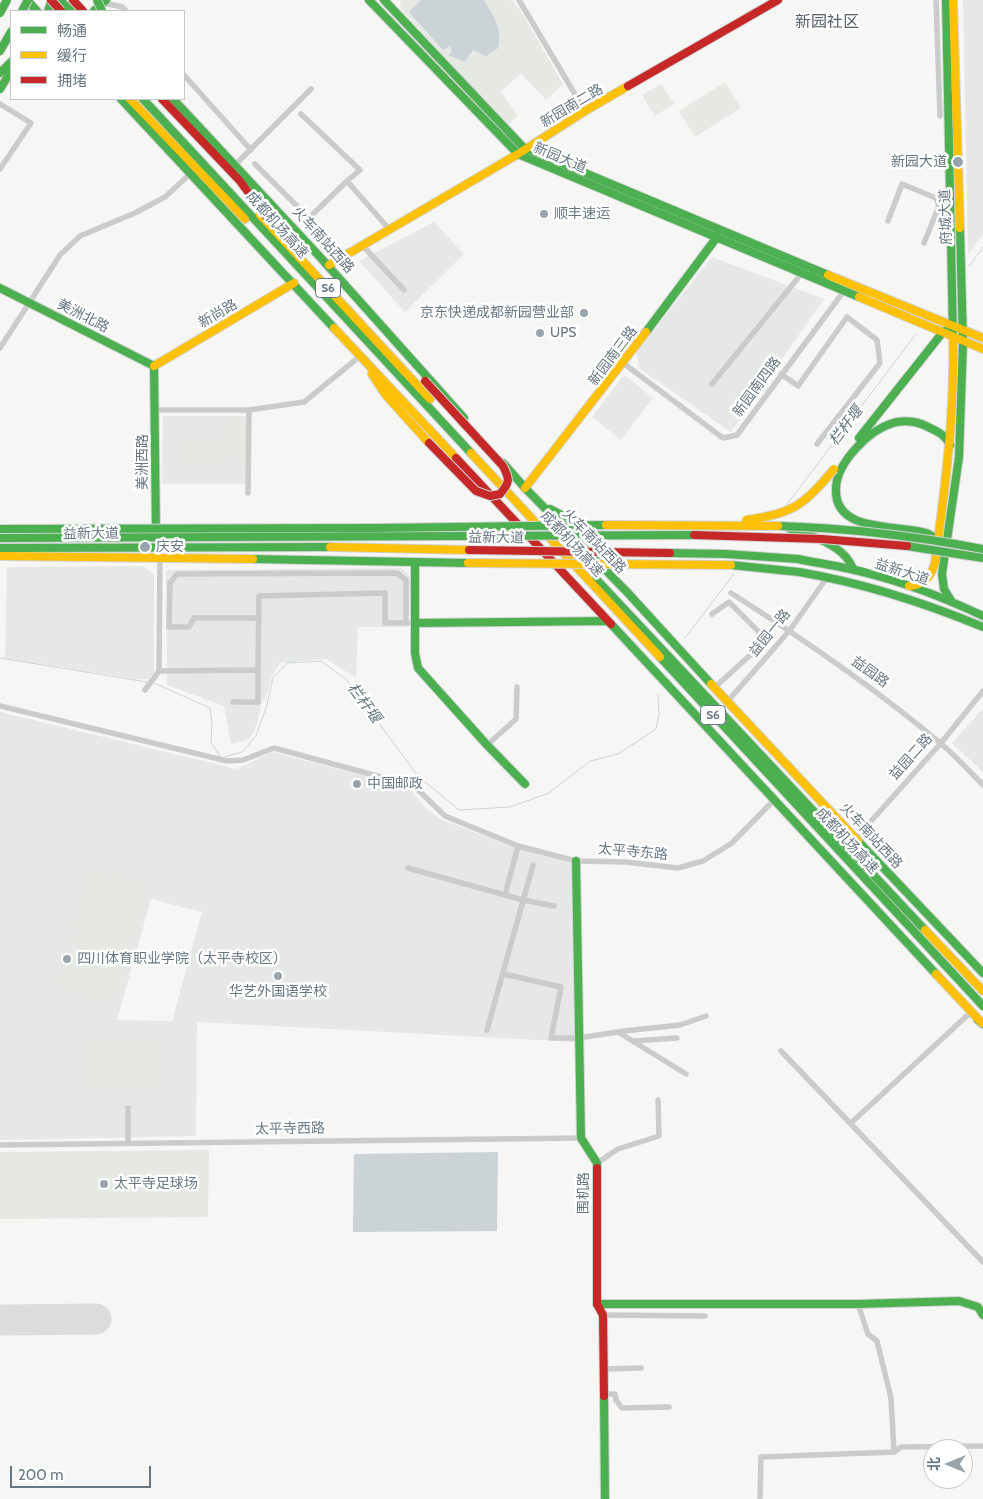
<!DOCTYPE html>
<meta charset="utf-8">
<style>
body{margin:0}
#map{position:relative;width:983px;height:1499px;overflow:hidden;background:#f6f6f5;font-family:Cabin,"Noto Sans SC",sans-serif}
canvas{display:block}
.legend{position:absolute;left:10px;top:10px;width:175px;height:90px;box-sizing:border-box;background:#fff;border:1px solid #c2c9cd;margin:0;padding:6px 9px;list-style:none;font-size:15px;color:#677783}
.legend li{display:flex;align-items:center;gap:10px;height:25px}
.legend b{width:25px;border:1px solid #c2c9cd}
.north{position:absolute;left:923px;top:1439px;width:50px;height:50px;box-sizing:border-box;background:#fff;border:1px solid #c2c9cd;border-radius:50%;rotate:270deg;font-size:14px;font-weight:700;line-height:20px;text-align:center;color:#677783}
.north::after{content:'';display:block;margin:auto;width:18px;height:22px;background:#99a3ab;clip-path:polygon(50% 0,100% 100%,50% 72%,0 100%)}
.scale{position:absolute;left:10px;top:1466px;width:141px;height:22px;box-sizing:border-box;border:2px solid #677783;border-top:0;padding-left:6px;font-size:15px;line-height:18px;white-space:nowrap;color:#677783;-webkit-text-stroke:4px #fff;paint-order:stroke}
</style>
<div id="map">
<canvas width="983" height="1499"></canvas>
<ul class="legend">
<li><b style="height:6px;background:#4caf50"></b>畅通</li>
<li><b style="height:6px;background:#ffc107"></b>缓行</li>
<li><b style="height:6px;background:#c62828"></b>拥堵</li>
</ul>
<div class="north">北</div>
<div class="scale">200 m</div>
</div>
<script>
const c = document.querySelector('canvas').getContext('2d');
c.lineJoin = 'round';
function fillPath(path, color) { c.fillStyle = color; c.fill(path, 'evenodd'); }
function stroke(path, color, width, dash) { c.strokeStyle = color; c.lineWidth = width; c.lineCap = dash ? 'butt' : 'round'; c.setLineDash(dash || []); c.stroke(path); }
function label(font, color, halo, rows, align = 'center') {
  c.font = font + ' Cabin,"Noto Sans SC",sans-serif'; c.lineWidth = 5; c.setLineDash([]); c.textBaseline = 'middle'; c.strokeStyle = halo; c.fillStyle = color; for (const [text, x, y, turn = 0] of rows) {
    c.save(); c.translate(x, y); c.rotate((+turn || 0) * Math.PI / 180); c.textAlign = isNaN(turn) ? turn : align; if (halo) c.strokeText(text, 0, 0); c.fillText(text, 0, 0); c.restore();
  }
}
fillPath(new Path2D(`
 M963 0H983V234L968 255Z
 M434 222 464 254 405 312 359 261Z
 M712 257 824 299 731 432 640 369 636 352Z
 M624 375 653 398 621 440 592 417Z
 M163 416H248V484H162Z
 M144 566 154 575V672L149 679H136L5 658 7 567Z
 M401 568 410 576 409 627H358L356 678 326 659 280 663 272 675 268 692 262 703 255 730 248 740 231 744 224 706 167 685 166 570Z
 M983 708V772L952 743Z
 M0 712 237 769 272 752 408 787 425 807 440 819 513 847 574 864 575 1042 197 1022 196 1136 0 1140ZM151 899 202 912 172 1021 117 1020Z`), '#e6e7e7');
fillPath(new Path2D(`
 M401 0H511L519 8 563 84 546 100 521 73 501 92 518 116 507 126 400 8Z
 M725 82 741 108 695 137 679 111Z
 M661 84 674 104 655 116 642 95Z
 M227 419H246V463H227Z
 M184 437H224V461H184Z
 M93 868 149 885 113 1004 56 986Z
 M162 1042V1090L88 1091 87 1043Z
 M209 1150 208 1217 0 1219V1152Z`), '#e6e8e3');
fillPath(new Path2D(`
 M421 0H484C493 15 503 30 498 48L486 56 473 50 464 62 448 55 452 52 450 46 443 50 409 12Z
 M498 1152 497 1231 353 1232 354 1154Z`), '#cbd3d6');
stroke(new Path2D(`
 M969 266 983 247
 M785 507 916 334
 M685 638 734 574
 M0 658 147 682
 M154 683 210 708 212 723 211 742 221 758 242 752 256 736 267 705 273 677 288 663 321 661 347 680 418 776 459 810 510 807 549 793 590 761 618 754 656 729 659 714 658 695`), '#cbd3d6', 1);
stroke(new Path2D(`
 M81 1310 89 1314 92 1321C82 1336 76 1326 67 1320L76 1311Z`), '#dbdcdc', 12);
stroke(new Path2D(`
 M0 1320 96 1319`), '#dbdcdc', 31);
const fast = new Path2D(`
 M27 0 37 11
 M60 0 71 11
 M369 0 518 154 859 297
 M384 0 523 147 828 275
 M946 0 953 337
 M48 11 52 0
 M94 11 106 0
 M0 51 11 32
 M0 73 11 62
 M0 89 11 71
 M121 99 334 328
 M143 99 471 453
 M173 99 320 257 464 418
 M0 288 154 366
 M646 332 717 237
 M154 366 156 534
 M859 438 943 332 953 327
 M503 463 525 488 627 592 711 684
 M550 509 579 524
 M790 529C808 534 832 542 845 556 849 560 851 565 854 570
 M939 541C935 538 931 535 926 533 899 524 834 534 836 489 836 463 869 430 893 423 905 419 920 422 930 428 939 432 946 436 950 445
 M0 548 330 547
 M253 559 468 563
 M798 559C822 564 847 567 870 574 909 584 947 599 983 616
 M415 562V653L418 668 487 745 525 784
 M799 572C863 583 923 602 983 627
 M596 579 925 930
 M952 602 944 589 942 574 959 457 963 342 960 228
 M416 623 607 621
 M611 624 936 974
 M660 657 983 1006
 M858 841 983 973
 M576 861 581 1138 597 1163V1168
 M978 1020 983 1024
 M597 1304H858L959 1301 978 1307 983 1315
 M604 1396 605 1499`);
const slow = new Path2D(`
 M953 0 960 228
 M130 99 245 219
 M260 215 430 399
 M329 265 518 154 585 111 628 86
 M828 275 983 338
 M859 297 983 349
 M334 328 456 458
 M154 366 294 283
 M372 374 385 394 429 443
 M471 453 660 657
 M525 488 646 332
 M330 547 469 550
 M0 556 253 559
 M909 586C924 585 931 577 935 563 945 488 955 413 953 337
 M711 684 858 841
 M925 930 983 991
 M936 974 982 1023`);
const jam = new Path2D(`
 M73 0 83 11
 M628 86 778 0
 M162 99 240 181 267 218
 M456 458 611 624
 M597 1168V1304L603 1315 604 1396`);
stroke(fast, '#d2d3d4', 10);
stroke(slow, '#d2d3d4', 10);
stroke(jam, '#d2d3d4', 10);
stroke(new Path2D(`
 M519 0 585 111
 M936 0 940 116
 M104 3 122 7 126 11
 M184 75 251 150
 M0 104 31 123 0 169
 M301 114 360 170 347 181
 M236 164 311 89
 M255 164 309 218 347 181 389 229
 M309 218 333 247
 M888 221 902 184 936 198 939 206 924 243
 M362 245 404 290
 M0 348 60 255 80 236 135 213 165 197 191 173
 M623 363 723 438 737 435 844 291
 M781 374 798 386 847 317 877 340 880 363 817 444
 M712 384 802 273
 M155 410H249L304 402 360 356
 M248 493 249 410
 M731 593C803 639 874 687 939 742 955 755 969 771 983 785
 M712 614 729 602 767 640 715 687
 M259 618H194L189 627H169L170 583 177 574 397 573 406 580V623
 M258 670 259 596 385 593V623H408
 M159 671 258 670V702H233
 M145 690 159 671 160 557
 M727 702 790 630 828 576
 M0 706 227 761 243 760 274 748 414 786 445 816 518 846
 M487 745 516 719 517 687
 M856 838 941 743 983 691
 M408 868 523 900 554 906
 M505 895 518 846 576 861 625 862 678 868 703 861 732 843 773 801
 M504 974 561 987 551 1038H579L624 1031 680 1025 706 1016
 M487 1030 533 865
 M618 1032 686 1074
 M633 1041 677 1038
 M781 1051 983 1262
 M128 1108V1144
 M851 1123 971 1012
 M0 1145 581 1138
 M597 1163 618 1149 659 1136 658 1100
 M858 1304 868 1334 877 1341 891 1398 894 1452
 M603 1315 705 1316
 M604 1369 641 1368
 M604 1394H615L616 1400 622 1408 669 1407
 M760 1499 761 1457 894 1452 901 1447 983 1446`), '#cacccc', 5.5);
stroke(fast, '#4caf50', 8);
stroke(slow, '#ffc107', 8);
stroke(jam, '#c62828', 8);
const fastBridge = new Path2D(`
 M97 0 102 11
 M22 11 28 0
 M0 13 7 0
 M778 526C847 528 915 536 983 549
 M0 529 375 528 606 525
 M0 538 694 535
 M907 546 983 558
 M670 553 726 554 798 559
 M731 565 799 572`);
const slowBridge = new Path2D(`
 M746 520C792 514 805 505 834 469
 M606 525 778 526
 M468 563 731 565`);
const jamBridge = new Path2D(`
 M51 0 61 11
 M425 381 503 466C510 480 510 482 500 494L490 496 476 491 429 443
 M694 535 822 539 907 546
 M469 550 670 553`);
stroke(fastBridge, '#d2d3d4', 10, []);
stroke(slowBridge, '#d2d3d4', 10, []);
stroke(jamBridge, '#d2d3d4', 10, []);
stroke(fastBridge, '#4caf50', 8);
stroke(slowBridge, '#ffc107', 8);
stroke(jamBridge, '#c62828', 8);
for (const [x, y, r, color] of [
 [958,162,6,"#99a3ab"],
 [544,214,5,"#99a3ab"],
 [584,313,5,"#99a3ab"],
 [540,333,5,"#99a3ab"],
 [145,547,6,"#99a3ab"],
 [357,784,5,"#99a3ab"],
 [67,959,5,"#99a3ab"],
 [278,976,5,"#99a3ab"],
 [104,1184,5,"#99a3ab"]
]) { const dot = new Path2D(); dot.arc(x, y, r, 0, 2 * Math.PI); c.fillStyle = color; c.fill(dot); stroke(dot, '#fff', 2); }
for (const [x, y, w] of [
 [328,288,25],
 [713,715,25]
]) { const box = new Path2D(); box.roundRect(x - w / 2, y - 9.5, w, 19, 4); c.fillStyle = '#fff'; c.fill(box); stroke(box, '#677783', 1); }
label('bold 12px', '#677783', null, [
 ["S6",328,288],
 ["S6",713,715]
]);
label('14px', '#677783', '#fff', [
 ["新园南二路",572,106,-31],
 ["新园大道",560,158,23],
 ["府城大道",946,217,-92],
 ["成都机场高速",277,225,48],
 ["火车南站西路",323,240,48],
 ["新尚路",218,314,-30],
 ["美洲北路",83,316,27],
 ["新园南三路",613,356,-53],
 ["新园南四路",757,387,-54],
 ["美洲西路",143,462,-90],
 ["益新大道",91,534,-1],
 ["益新大道",496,538,1],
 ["火车南站西路",594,541,46],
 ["成都机场高速",572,544,47],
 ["益新大道",902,572,18],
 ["益园一路",770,633,-51],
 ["益园路",870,672,36],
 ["益园二路",911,757,-48],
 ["火车南站西路",871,836,47],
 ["成都机场高速",847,841,47],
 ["太平寺东路",633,852,5],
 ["太平寺西路",290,1129,-1],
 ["围机路",584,1193,-90]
]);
label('14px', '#677783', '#fff', [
 ["新园大道",947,162,"right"],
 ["顺丰速运",554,214],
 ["京东快递成都新园营业部",574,313,"right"],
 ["UPS",550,333],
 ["庆安",156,547],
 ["中国邮政",367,784],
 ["四川体育职业学院（太平寺校区）",77,959],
 ["华艺外国语学校",278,992,"center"],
 ["太平寺足球场",114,1184]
], 'left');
label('italic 15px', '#63787f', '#fff', [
 ["栏杆堰",846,426,-53],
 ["栏杆堰",364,703,53]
]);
label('16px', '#556068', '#fff', [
 ["新园社区",827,22]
]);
</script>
